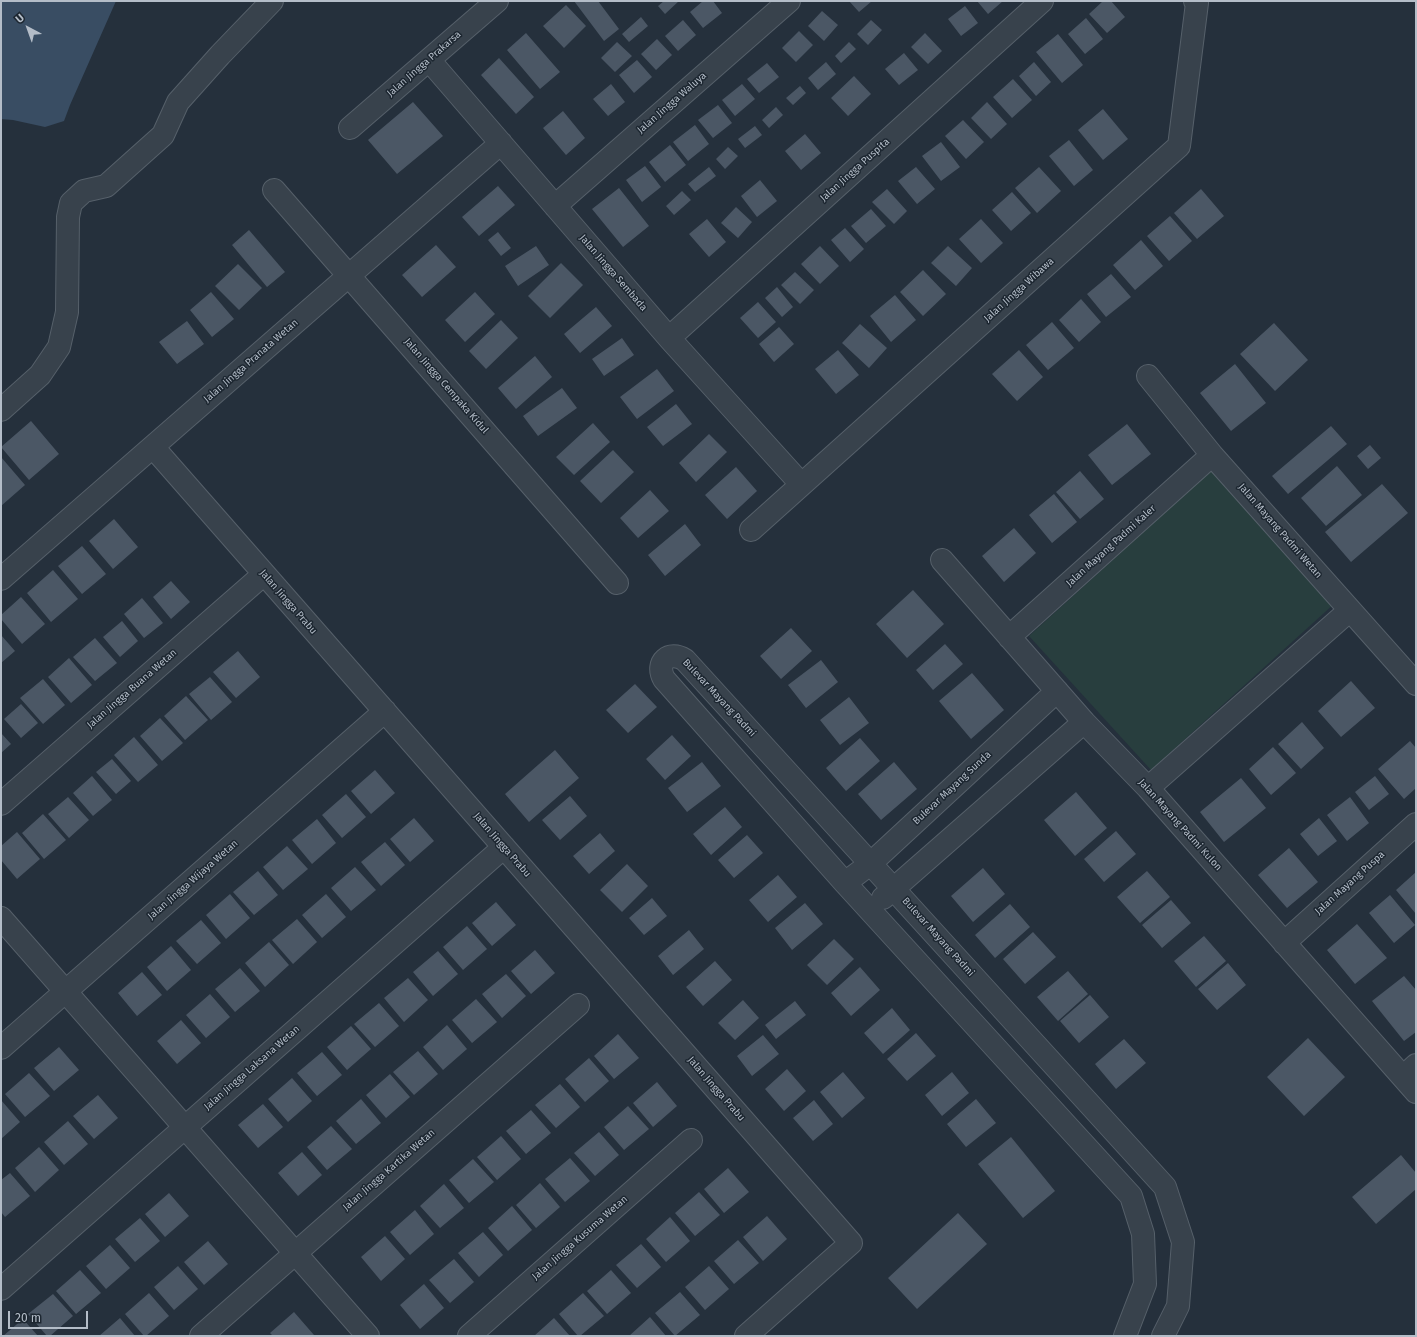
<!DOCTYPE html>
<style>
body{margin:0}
#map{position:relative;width:1417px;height:1337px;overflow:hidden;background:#25303c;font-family:"Fira Sans",sans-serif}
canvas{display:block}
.frame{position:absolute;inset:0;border:2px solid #b4bdc8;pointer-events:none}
.north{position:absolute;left:8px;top:8px;width:40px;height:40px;-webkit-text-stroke:3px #1d2731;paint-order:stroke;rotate:319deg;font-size:11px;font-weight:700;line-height:16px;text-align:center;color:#b4bdc8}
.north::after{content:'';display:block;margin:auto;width:14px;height:18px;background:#b4bdc8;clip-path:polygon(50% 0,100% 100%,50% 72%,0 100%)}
.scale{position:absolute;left:8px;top:1311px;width:80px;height:18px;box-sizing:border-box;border:2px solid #b4bdc8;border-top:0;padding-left:5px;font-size:12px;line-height:14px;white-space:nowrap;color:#b4bdc8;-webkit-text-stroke:3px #1d2731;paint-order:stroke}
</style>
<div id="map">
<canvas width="1417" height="1337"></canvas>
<div class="frame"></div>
<div class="north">U</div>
<div class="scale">20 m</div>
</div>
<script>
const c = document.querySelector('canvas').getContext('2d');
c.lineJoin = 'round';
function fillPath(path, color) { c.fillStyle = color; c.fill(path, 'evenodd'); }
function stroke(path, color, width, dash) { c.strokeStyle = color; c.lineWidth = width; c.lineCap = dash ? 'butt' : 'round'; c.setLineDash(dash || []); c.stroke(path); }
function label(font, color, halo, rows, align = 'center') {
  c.font = font + ' "Fira Sans",sans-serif'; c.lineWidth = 3; c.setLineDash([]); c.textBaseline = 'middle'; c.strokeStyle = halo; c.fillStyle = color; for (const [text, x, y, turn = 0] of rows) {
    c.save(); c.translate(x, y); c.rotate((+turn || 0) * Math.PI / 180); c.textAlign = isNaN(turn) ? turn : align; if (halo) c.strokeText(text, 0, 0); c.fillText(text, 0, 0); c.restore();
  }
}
fillPath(new Path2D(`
 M1213 469 1335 603 1151 770 1029 636Z`), '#283e3e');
fillPath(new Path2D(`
 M1 1H116L70 105 64 121 45 127 13 120 1 119Z`), '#394d63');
fillPath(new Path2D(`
 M574 1H598L619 29 604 41Z
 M664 1H679L665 14 658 6Z
 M703 1H713L722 13 703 28 690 12Z
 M849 1H872L859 12Z
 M977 1H1003L988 14Z
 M1103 1H1111L1125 17 1107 33 1089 14Z
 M566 5 586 26 564 48 543 26Z
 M965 6 978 23 961 36 948 19Z
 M822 11 838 25 824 41 808 26Z
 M641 17 648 26 629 42 622 34Z
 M1086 18 1103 39 1085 54 1068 34Z
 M683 20 696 35 678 51 665 36Z
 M871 20 882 30 868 45 857 34Z
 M799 31 813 45 796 62 782 48Z
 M526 33 560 72 540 89 507 50Z
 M925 33 942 51 928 64 911 47Z
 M1058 34 1083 65 1062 83 1036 52Z
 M657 39 672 55 656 70 641 54Z
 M617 42 632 56 615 72 601 58Z
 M849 42 856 49 841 63 835 56Z
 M904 53 918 70 899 85 885 69Z
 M499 58 534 97 516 114 481 75Z
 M637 60 652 77 634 93 619 75Z
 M826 62 836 74 818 90 808 78Z
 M1034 62 1051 82 1036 96 1019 76Z
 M767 63 779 77 759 93 747 79Z
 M854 76 871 94 848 116 831 98Z
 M1013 79 1032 100 1012 118 993 97Z
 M611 84 625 102 608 116 593 99Z
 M742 84 755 99 735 116 722 100Z
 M800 86 806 93 793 105 786 98Z
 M413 102 443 136 397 174 368 140Z
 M987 102 1007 124 991 139 971 118Z
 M718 105 732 123 713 138 698 120Z
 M776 107 783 115 769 128 762 120Z
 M1103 109 1128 139 1103 160 1078 130Z
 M563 111 585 138 566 155 543 128Z
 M963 120 984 142 966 159 945 136Z
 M695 125 709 144 688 161 673 142Z
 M755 126 762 135 745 148 738 139Z
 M805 134 821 153 801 170 785 151Z
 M1069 140 1093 170 1074 186 1049 156Z
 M941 142 960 167 941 181 922 156Z
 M670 145 686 165 665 182 649 162Z
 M728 147 738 156 725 169 716 159Z
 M645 166 661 187 642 202 626 180Z
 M709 167 716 176 695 192 688 184Z
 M916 167 935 189 917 204 898 181Z
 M1039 167 1061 191 1037 213 1015 188Z
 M760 180 777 201 757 217 741 196Z
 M498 186 515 205 479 236 462 217Z
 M619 188 649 226 623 247 592 209Z
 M887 189 907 211 894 224 872 202Z
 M1201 189 1224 216 1197 239 1174 213Z
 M682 191 691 200 674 215 666 206Z
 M1012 192 1031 213 1011 231 992 210Z
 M736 207 752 222 738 238 721 223Z
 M871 209 886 226 866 243 851 226Z
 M1170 216 1192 241 1169 261 1147 236Z
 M707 219 726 242 709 257 689 234Z
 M981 219 1003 243 981 263 959 239Z
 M845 228 864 249 850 262 831 240Z
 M249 230 285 272 267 287 232 245Z
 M498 232 511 248 501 256 488 240Z
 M1141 240 1163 266 1135 290 1113 265Z
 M436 245 456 267 422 297 402 275Z
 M536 246 549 265 518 286 505 266Z
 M820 246 839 266 820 284 801 264Z
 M948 246 972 268 956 286 931 263Z
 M561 263 583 285 550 318 528 296Z
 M238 264 262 288 239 310 215 286Z
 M923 270 946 294 923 316 900 292Z
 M795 272 814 290 800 304 781 285Z
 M1111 274 1131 297 1106 317 1087 294Z
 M777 287 793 307 782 317 765 298Z
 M211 292 234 319 212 337 190 310Z
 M475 292 495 314 465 342 445 320Z
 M895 295 916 320 891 342 870 316Z
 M1081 299 1101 322 1079 342 1059 320Z
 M758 302 776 322 758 338 740 318Z
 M596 307 612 326 580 353 564 334Z
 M501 320 518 338 486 369 469 351Z
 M187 321 204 344 177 364 159 342Z
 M1052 322 1074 348 1048 370 1026 345Z
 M1274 323 1308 360 1275 391 1240 354Z
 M860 324 887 348 869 368 842 343Z
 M779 327 794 344 774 362 759 344Z
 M622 338 634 355 604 376 592 359Z
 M838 350 859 375 836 394 815 369Z
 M1019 350 1043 377 1017 401 992 374Z
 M535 356 552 377 516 409 498 388Z
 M1235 364 1266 403 1231 431 1200 393Z
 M657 369 674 391 637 419 620 397Z
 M562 388 577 408 538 436 523 416Z
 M676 404 692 424 663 446 647 427Z
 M31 421 59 454 29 480 1 447Z
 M593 423 610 442 574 475 556 457Z
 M1127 424 1151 454 1112 485 1088 455Z
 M1331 426 1347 444 1288 494 1272 476Z
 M709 434 727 452 696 482 679 463Z
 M1370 445 1381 458 1368 469 1357 456Z
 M613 450 634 472 601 503 580 481Z
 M1 457 25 485 1 506Z
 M1337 466 1362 495 1326 526 1301 498Z
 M736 467 757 491 727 519 705 495Z
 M1080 471 1104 499 1080 519 1056 492Z
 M1382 484 1408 513 1351 562 1325 532Z
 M650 490 669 511 638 538 620 518Z
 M1054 494 1077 522 1052 543 1029 515Z
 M114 519 138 547 113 569 89 541Z
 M685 524 701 545 665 576 648 555Z
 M1014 528 1036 553 1004 582 982 556Z
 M82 546 106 574 82 594 58 566Z
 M53 570 78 599 51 622 27 593Z
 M171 581 190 602 171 619 153 597Z
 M913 590 944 624 907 658 876 624Z
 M21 597 45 624 22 644 1 619V615Z
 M142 598 163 623 144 638 124 614Z
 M122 621 138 641 120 657 103 637Z
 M791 628 812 651 781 679 760 656Z
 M1 635 15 651 1 663Z
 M95 638 117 663 95 681 73 657Z
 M945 644 963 664 933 690 916 670Z
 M238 651 260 677 236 698 213 672Z
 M69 658 92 685 71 703 48 677Z
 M821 660 838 682 806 708 788 685Z
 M972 673 1004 710 971 739 939 701Z
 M210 677 232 702 211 720 189 694Z
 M43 679 65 705 43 724 20 698Z
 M1351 681 1375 708 1341 737 1318 711Z
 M635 684 657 707 628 733 606 710Z
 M186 696 208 720 185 740 164 716Z
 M849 697 869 723 840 745 820 720Z
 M21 704 38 723 21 738 4 719Z
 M160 718 183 743 162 761 140 736Z
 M1302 722 1324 748 1301 769 1278 744Z
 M1 733 11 744 1 753Z
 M672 735 691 756 665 780 646 759Z
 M134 737 158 765 138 782 114 755Z
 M860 738 880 761 846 791 826 768Z
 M1410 741 1416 748V788L1404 799 1378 769Z
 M1273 747 1296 773 1271 795 1249 769Z
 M555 750 579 778 529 822 505 794Z
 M112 759 131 781 116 794 96 772Z
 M702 762 721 786 687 812 668 788Z
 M894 762 917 789 881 820 858 794Z
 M375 770 395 793 371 814 351 791Z
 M92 776 112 800 93 816 73 793Z
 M1375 776 1389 794 1369 810 1355 792Z
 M1241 778 1266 808 1224 842 1200 812Z
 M1076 792 1107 828 1075 856 1044 820Z
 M346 794 366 817 342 838 322 815Z
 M570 796 587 816 560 840 542 820Z
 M68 797 89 820 69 838 48 814Z
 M1350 797 1369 823 1347 841 1327 815Z
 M725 807 742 827 711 855 693 834Z
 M43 814 66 840 44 859 22 833Z
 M414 818 434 841 410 862 390 839Z
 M1319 818 1337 841 1318 856 1300 834Z
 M317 819 336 843 312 864 292 840Z
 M1116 831 1136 854 1104 882 1084 859Z
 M17 832 40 859 17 879 1 860V846Z
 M600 833 615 851 589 874 573 856Z
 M747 835 763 853 734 878 718 860Z
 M385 842 405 865 381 886 361 862Z
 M287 846 308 869 283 890 263 867Z
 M1289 848 1318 882 1287 908 1258 875Z
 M627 864 648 886 622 912 600 890Z
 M355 867 376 890 351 911 331 888Z
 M983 868 1005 894 973 922 951 896Z
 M258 871 278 895 254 915 233 892Z
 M1147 871 1170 897 1140 923 1117 897Z
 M1416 872V914L1396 890Z
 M778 875 797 897 768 922 749 900Z
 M230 894 250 918 226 939 206 915Z
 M326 894 346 917 322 938 302 915Z
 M1390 895 1415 925 1394 943 1369 913Z
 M652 898 667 916 644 935 629 918Z
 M1171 900 1191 923 1162 948 1142 925Z
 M496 902 516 925 492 946 472 923Z
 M805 903 823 924 792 950 775 928Z
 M1010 904 1030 927 995 958 975 935Z
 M297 919 317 942 293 964 272 940Z
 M201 920 221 943 197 964 176 941Z
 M1357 924 1387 958 1355 984 1327 950Z
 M467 926 487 949 463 970 443 947Z
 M689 930 704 949 673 975 658 956Z
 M1033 932 1056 957 1025 984 1003 959Z
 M1204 936 1226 961 1196 987 1174 961Z
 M834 939 854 959 827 985 807 965Z
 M269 942 289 965 265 987 245 963Z
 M171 946 191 970 167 991 147 967Z
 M535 950 555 973 531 994 511 971Z
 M438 951 458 974 433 996 413 972Z
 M715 961 732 980 703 1006 686 987Z
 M1228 963 1246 985 1217 1010 1198 989Z
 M860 967 880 990 851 1016 831 993Z
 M240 968 260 991 235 1012 215 989Z
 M1068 971 1088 994 1058 1021 1037 997Z
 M142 972 162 995 137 1016 118 993Z
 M506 974 526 996 502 1018 482 994Z
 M1404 976 1416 990V1032L1404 1041 1372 1001Z
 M408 978 428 1000 404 1022 384 998Z
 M210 994 230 1017 206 1038 186 1015Z
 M1090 995 1109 1017 1079 1043 1060 1021Z
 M476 999 497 1022 472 1043 452 1020Z
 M743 1000 759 1018 735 1040 718 1023Z
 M795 1001 806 1015 776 1039 765 1025Z
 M379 1003 399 1026 375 1047 354 1024Z
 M892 1008 910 1030 883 1054 864 1033Z
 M181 1020 201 1043 177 1064 157 1041Z
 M447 1025 467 1049 443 1070 423 1047Z
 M351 1026 371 1049 347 1070 327 1047Z
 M916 1033 936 1056 907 1081 887 1059Z
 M618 1034 639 1058 614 1079 594 1056Z
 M763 1035 779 1054 752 1076 737 1056Z
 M1308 1038 1345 1077 1304 1116 1267 1077Z
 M1124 1039 1146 1063 1116 1089 1095 1064Z
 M59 1047 79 1070 54 1091 34 1068Z
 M418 1051 438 1074 414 1095 393 1072Z
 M322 1052 342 1075 317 1096 297 1073Z
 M589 1058 609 1081 585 1102 565 1079Z
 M787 1069 806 1091 784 1111 765 1089Z
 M843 1072 865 1098 842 1118 820 1092Z
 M952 1072 969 1093 942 1116 925 1095Z
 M29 1073 50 1096 25 1117 5 1094Z
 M390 1074 410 1097 386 1118 366 1095Z
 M292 1078 312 1101 288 1122 268 1099Z
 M657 1082 677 1106 653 1127 633 1103Z
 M560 1084 580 1107 556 1128 535 1105Z
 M98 1095 118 1118 94 1139 73 1116Z
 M361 1099 381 1123 356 1144 336 1121Z
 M976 1099 996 1123 966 1147 947 1124Z
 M1 1100 20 1122 1 1139Z
 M814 1100 833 1124 813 1141 793 1118Z
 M263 1104 283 1127 258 1148 238 1125Z
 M628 1106 649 1129 624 1150 604 1127Z
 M531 1110 551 1133 526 1154 506 1131Z
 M68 1121 88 1144 64 1165 44 1142Z
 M331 1126 352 1149 327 1170 307 1147Z
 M599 1132 619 1155 595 1176 574 1153Z
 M501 1136 521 1159 497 1180 477 1157Z
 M1011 1137 1055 1191 1023 1218 978 1164Z
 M39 1147 59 1170 35 1192 15 1168Z
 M302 1152 322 1175 298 1196 278 1173Z
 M1401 1155 1416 1173V1189L1376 1224 1352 1197Z
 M570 1158 590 1181 565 1202 545 1179Z
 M473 1159 494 1182 469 1203 449 1180Z
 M728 1168 749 1192 724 1213 704 1189Z
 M10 1173 30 1196 5 1217 1 1212V1180Z
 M540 1183 560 1207 536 1228 516 1205Z
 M444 1184 464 1208 440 1228 420 1206Z
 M699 1192 720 1215 695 1236 675 1213Z
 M169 1193 189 1216 165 1237 145 1214Z
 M512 1206 532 1230 508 1251 488 1228Z
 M415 1210 434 1234 410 1255 390 1232Z
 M958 1213 987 1244 917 1309 888 1278Z
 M767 1216 787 1239 763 1261 743 1237Z
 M670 1217 690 1241 666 1262 646 1239Z
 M140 1218 160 1241 135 1262 115 1239Z
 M483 1232 503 1255 479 1277 458 1253Z
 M385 1236 405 1259 381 1281 361 1257Z
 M738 1240 759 1263 734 1284 714 1261Z
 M208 1241 228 1264 204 1285 184 1262Z
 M641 1244 661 1267 637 1288 616 1265Z
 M110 1245 130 1268 106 1289 86 1266Z
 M454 1259 474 1282 450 1303 429 1280Z
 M178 1266 198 1289 174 1310 154 1287Z
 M709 1266 729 1289 705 1310 685 1287Z
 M80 1270 101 1293 76 1314 56 1291Z
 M611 1270 631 1293 607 1314 587 1291Z
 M424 1284 444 1308 420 1329 400 1305Z
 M680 1292 700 1315 675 1336 655 1313Z
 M149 1293 169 1316 146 1336H144L125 1314Z
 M583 1293 604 1316 580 1336H578L559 1314Z
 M53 1294 73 1316 50 1336H47L28 1314Z
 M294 1312 314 1335 313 1336H273L270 1333Z
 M650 1317 666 1336H629Z
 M120 1318 135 1336H99Z
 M554 1318 570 1336H534Z
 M23 1319 38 1336H3Z`), '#4b5765');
const minor = new Path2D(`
 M429 60 669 338 801 484
 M350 128 497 1
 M274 190 617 583
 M555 206 789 1
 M669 338 1042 1
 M1148 376 1212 455 1416 684
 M1 410 40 375 59 347 67 312 68 217 71 203 84 191 106 186 163 135 178 102 220 55 272 1
 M153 447 851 1243 746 1336
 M751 530 1179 146 1197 3 1195 1
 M942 560 1084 722 1148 788 1416 1092
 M1 579 501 143
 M1009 637 1212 455
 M1148 788 1350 610
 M1 804 264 574
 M845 883 870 864 1057 691
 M883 898 1084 722
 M1 918 368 1336
 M1284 943 1416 824
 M1 1048 385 711
 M1403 1077 1416 1065
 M1 1289 504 847
 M201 1336 578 1005
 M469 1336 691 1140
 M1125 1336 1145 1284 1143 1234 1131 1196 845 883 664 679C655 662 669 650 685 660L1165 1187 1183 1242 1178 1306 1163 1336`);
stroke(minor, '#56606a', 24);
stroke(minor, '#38424c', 22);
label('10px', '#b4bdc8', '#1d2731', [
 ["Jalan Jingga Prakarsa",424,64,-41],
 ["Jalan Jingga Waluya",672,103,-41],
 ["Jalan Jingga Puspita",855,170,-42],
 ["Jalan Jingga Sembada",613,273,49],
 ["Jalan Jingga Wibawa",1019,290,-42],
 ["Jalan Jingga Pranata Wetan",251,361,-41],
 ["Jalan Jingga Cempaka Kidul",446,386,49],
 ["Jalan Mayang Padmi Wetan",1280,531,49],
 ["Jalan Mayang Padmi Kaler",1111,546,-42],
 ["Jalan Jingga Prabu",288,602,49],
 ["Jalan Jingga Buana Wetan",132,689,-41],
 ["Bulevar Mayang Padmi",719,698,47],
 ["Bulevar Mayang Sunda",952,788,-43],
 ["Jalan Mayang Padmi Kulon",1180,825,48],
 ["Jalan Jingga Prabu",502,845,49],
 ["Jalan Jingga Wijaya Wetan",193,880,-41],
 ["Jalan Mayang Puspa",1350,883,-42],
 ["Bulevar Mayang Padmi",938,937,48],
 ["Jalan Jingga Laksana Wetan",252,1068,-41],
 ["Jalan Jingga Prabu",716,1089,49],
 ["Jalan Jingga Kartika Wetan",389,1170,-41],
 ["Jalan Jingga Kusuma Wetan",580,1238,-41]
]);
</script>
